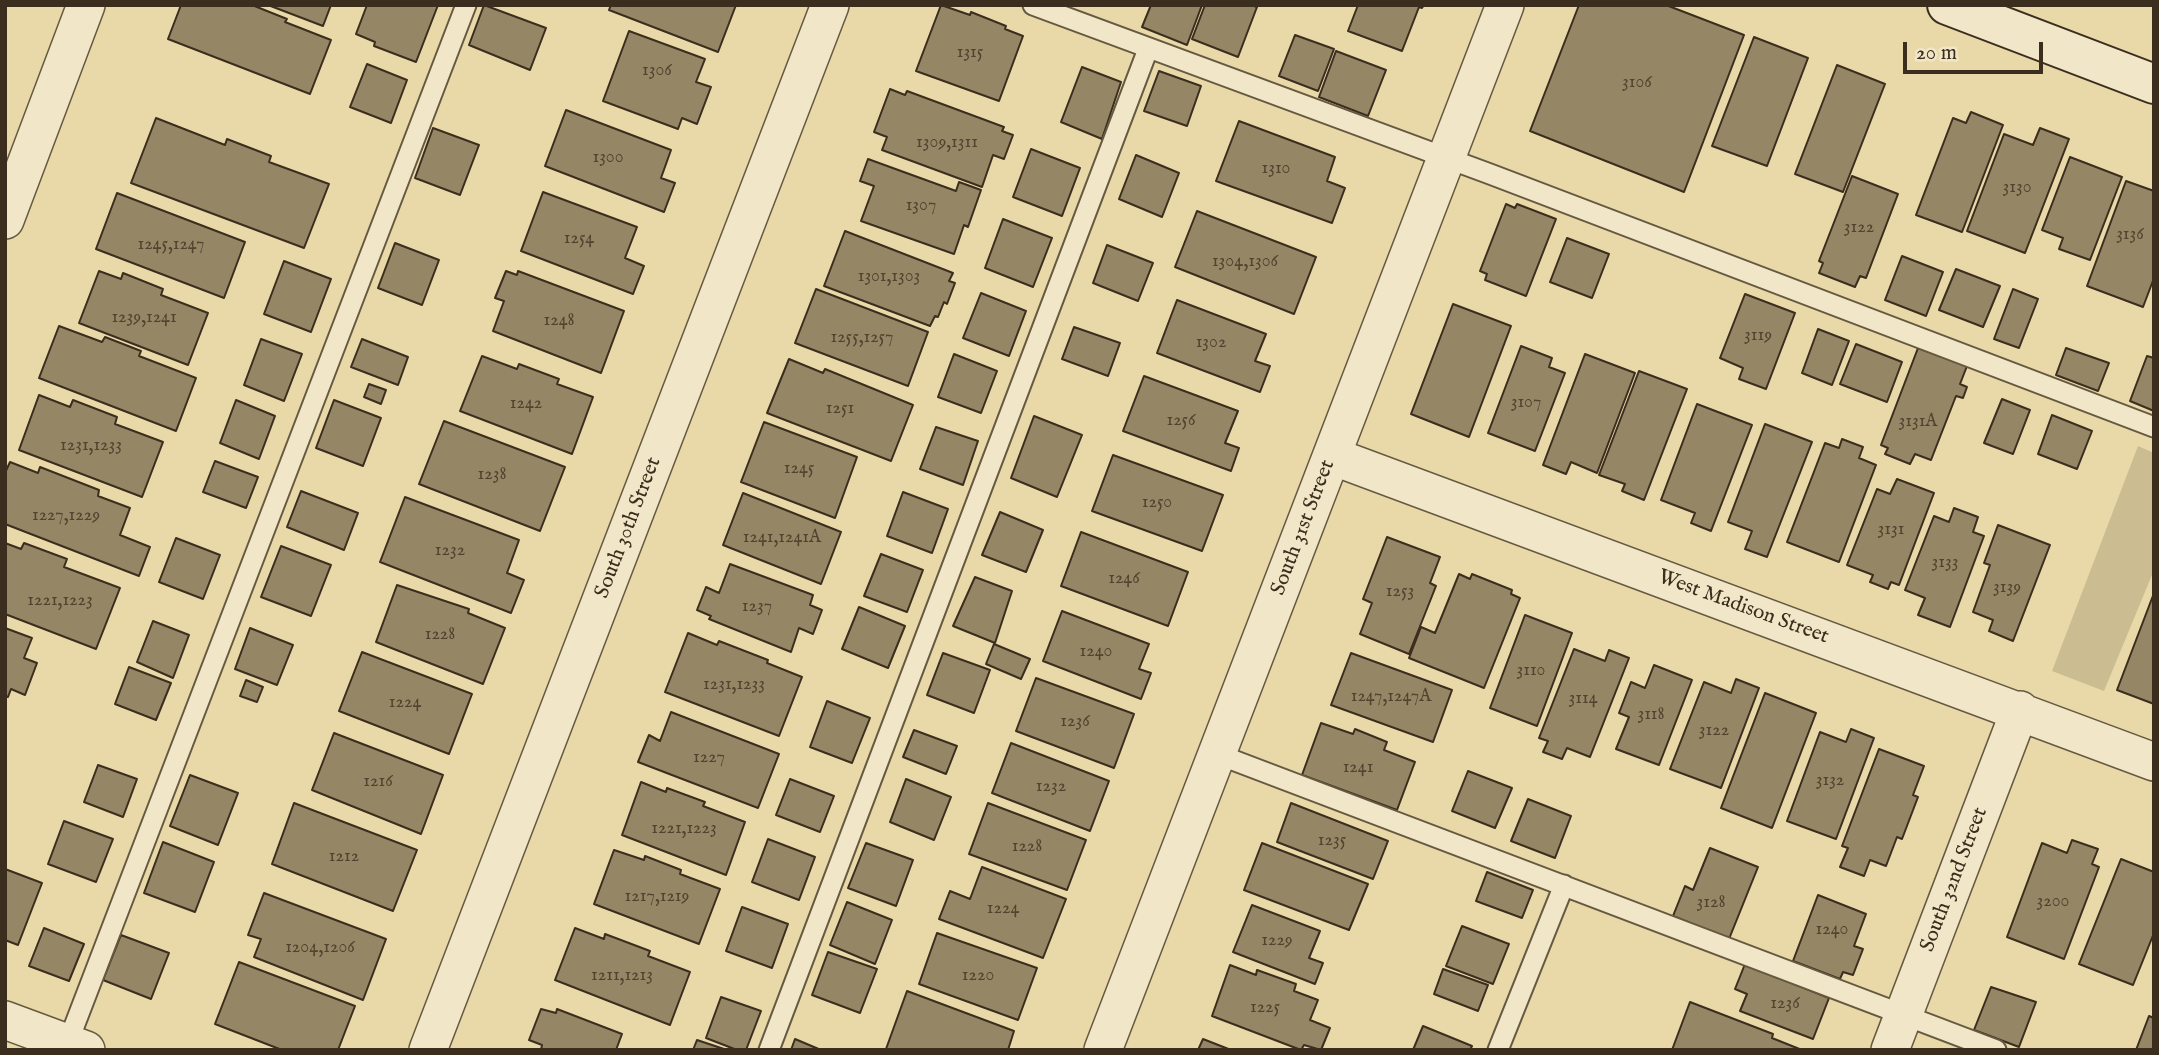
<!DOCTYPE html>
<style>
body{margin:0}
#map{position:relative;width:2159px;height:1055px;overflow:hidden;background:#e9d9a9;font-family:"IM FELL English",serif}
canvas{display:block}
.frame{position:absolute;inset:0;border:7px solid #3b2e1e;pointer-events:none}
.scale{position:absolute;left:1903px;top:42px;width:140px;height:32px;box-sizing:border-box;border:4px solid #3b2e1e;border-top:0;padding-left:9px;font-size:21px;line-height:24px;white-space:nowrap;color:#3b2e1e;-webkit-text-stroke:5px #f1e6c7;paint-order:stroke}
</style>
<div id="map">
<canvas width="2159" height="1055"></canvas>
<div class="frame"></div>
<div class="scale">20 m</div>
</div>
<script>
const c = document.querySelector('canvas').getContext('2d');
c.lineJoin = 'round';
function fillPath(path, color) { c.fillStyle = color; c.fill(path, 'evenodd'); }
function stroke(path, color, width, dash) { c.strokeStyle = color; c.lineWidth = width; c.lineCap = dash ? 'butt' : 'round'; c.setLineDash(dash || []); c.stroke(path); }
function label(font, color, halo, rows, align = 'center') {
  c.font = font + ' "IM FELL English",serif'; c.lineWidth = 5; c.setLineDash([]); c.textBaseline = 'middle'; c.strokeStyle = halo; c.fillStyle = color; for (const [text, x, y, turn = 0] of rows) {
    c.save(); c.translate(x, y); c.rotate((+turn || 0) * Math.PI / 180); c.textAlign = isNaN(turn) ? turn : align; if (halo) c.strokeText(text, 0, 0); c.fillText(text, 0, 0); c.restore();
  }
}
fillPath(new Path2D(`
 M2138 446 2154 453V570L2104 691 2052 671Z`), '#cbbc91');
const building = new Path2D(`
 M181 5H252L287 19 285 22 331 40 310 94 168 39Z
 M268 5H331L323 26Z
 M367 5H438L416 62 374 46 375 42 356 34Z
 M484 5 546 28 530 70 469 45Z
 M611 5H736L718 52 609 10Z
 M941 5 970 15 971 12 1006 26 1005 29 1023 36 999 101 916 71Z
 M1151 5H1202L1187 45 1142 27Z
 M1205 5H1251L1257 7 1238 57 1192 39Z
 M1358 5H1424L1422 8 1419 7 1402 51 1348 31Z
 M1579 5H1666L1744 35 1684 192 1530 131Z
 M629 31 705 59 696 82 711 87 697 124 682 118 678 129 603 101Z
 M1295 35 1334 49 1318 91 1279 76Z
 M1754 37 1808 58 1767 166 1712 146Z
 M1336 51 1386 70 1368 116 1319 97Z
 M367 64 407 80 391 123 350 107Z
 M1837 65 1885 84 1843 192 1795 174Z
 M1082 67 1121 82 1102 139 1061 122Z
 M1159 71 1201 86 1187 126 1144 111Z
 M890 89 905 95 907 91 1004 127 1002 131 1013 135 1004 159 993 155 982 187 882 150 887 137 874 132Z
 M566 110 671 150 661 178 675 183 664 212 545 166Z
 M1971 112 2003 125 1962 232 1916 215 1953 118 1966 123Z
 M156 118 225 145 227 139 271 156 269 162 329 184 304 248 131 183Z
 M1239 121 1335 157 1327 181 1345 188 1332 223 1216 181Z
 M433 128 479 145 460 195 415 178Z
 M2040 128 2069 139 2025 253 1967 231 2004 134 2033 145Z
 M1031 149 1080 168 1062 216 1013 197Z
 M1136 155 1179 173 1162 217 1119 199Z
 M2070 157 2122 177 2090 260 2059 249 2063 238 2042 230Z
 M868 159 956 191 959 182 981 190 968 227 964 225 954 254 861 221 874 186 860 181Z
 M1852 176 1898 194 1866 278 1860 276 1855 287 1819 273 1823 263 1819 261Z
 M2126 181 2154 191V278L2143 307 2087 286Z
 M543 192 637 227 625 258 644 266 633 294 521 251Z
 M117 193 245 242 224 298 96 249Z
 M1506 204 1515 208 1517 204 1556 219 1526 296 1485 280 1487 274 1480 271Z
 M1197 211 1316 257 1294 314 1175 267Z
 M1003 219 1052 238 1033 287 985 268Z
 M845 231 953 273 949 281 955 283 947 304 944 302 938 317 935 316 930 326 824 286Z
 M1567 238 1609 254 1592 298 1550 282Z
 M395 243 439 260 422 305 378 288Z
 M1107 245 1153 263 1138 301 1093 283Z
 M1902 256 1943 272 1926 316 1885 300Z
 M284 261 331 279 311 332 264 314Z
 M1956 269 2000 286 1983 327 1939 310Z
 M99 271 121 279 123 273 163 289 161 295 208 313 188 365 79 323Z
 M506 271 517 275 518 271 624 311 601 373 493 331 504 301 495 298Z
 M816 289 928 332 908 386 795 343Z
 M2013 289 2038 299 2019 348 1994 339Z
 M981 293 1026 311 1009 356 963 338Z
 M1745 294 1795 313 1766 389 1739 379 1743 368 1720 358Z
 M1177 300 1266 334 1255 361 1270 366 1260 392 1157 353Z
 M1453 304 1511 326 1469 437 1411 414Z
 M59 326 102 342 105 337 141 351 139 356 196 378 176 431 39 378Z
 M1074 327 1120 343 1108 376 1062 359Z
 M1818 329 1849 341 1832 385 1802 373Z
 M261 339 302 354 284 401 244 385Z
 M362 339 408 357 398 385 351 367Z
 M1856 344 1902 362 1887 402 1840 384Z
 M1521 346 1552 358 1549 367 1565 373 1535 451 1488 433Z
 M1918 348 1967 366 1960 384 1967 387 1963 398 1956 396 1931 460 1915 454 1910 464 1885 454 1888 448 1881 445Z
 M2066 348 2109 363 2098 391 2056 375Z
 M954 354 997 371 981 413 938 397Z
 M1585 354 1635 373 1597 473 1571 462 1566 474 1543 465Z
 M482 356 517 369 519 364 559 379 557 384 593 397 572 454 460 411Z
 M2147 356 2154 358V411L2130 401Z
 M789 359 823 373 825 369 913 405 891 461 767 413Z
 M1639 371 1687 389 1644 500 1622 491 1625 484 1599 475Z
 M1144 376 1238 411 1225 443 1239 448 1231 471 1123 431Z
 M369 384 386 390 381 404 364 397Z
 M39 395 70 407 73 400 117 417 115 424 163 442 142 497 19 450Z
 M2002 399 2030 410 2013 454 1984 443Z
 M236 400 275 416 259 459 220 443Z
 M334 400 381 418 363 466 316 448Z
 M1697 404 1752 425 1711 531 1691 523 1695 513 1661 500Z
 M2052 415 2092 431 2077 469 2038 454Z
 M1034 416 1082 435 1057 497 1011 478Z
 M444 421 565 467 540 531 419 484Z
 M764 422 857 457 835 518 741 482Z
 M1765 424 1812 442 1767 557 1745 549 1752 531 1728 522Z
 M936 427 978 441 963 485 920 469Z
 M1842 439 1863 447 1859 458 1876 465 1839 562 1787 542 1825 443 1839 448Z
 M1113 455 1223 495 1202 551 1092 511Z
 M215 461 258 477 246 508 203 492Z
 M10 462 38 473 40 467 99 490 98 496 130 508 120 535 150 547 139 576 5 524V473Z
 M1897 479 1934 493 1899 585 1891 582 1888 589 1870 582 1873 575 1847 565 1877 489 1890 494Z
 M301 491 358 513 344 550 287 527Z
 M903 492 948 509 932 553 887 536Z
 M743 493 841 532 821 584 723 545Z
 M405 497 519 540 507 573 524 580 511 613 380 562Z
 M1954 508 1978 517 1973 532 1984 536 1950 627 1918 615 1925 598 1905 590 1934 516 1949 522Z
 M1000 512 1043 530 1026 572 982 555Z
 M1998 525 2050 545 2013 641 1989 631 1993 620 1973 612 1990 565 1984 563Z
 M1081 532 1188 572 1168 626 1061 586Z
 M1387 537 1440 557 1430 583 1436 586 1409 654 1360 634 1372 603 1363 599Z
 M176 538 220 555 203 599 159 582Z
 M5 543 21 549 24 543 67 559 64 567 120 588 96 649 5 614Z
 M281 546 331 565 311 616 261 597Z
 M881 554 923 570 907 612 864 596Z
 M730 564 813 595 810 605 822 610 813 634 799 628 791 652 709 619 711 616 697 610 706 587 719 593Z
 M1459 574 1470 579 1472 574 1512 590 1511 594 1520 598 1484 688 1409 658 1421 627 1435 633Z
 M975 577 1012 591 995 643 953 626Z
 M397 585 469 609 468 613 505 628 483 684 376 642Z
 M2154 593V704L2117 690Z
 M859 607 905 626 888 668 842 649Z
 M1062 611 1149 644 1139 669 1151 673 1141 699 1043 661Z
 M1525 615 1572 633 1537 726 1490 708Z
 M153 621 189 635 173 678 137 662Z
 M5 628 32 638 24 658 37 663 25 695 11 689 8 697 5 696Z
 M250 628 293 645 277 685 235 669Z
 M688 633 717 645 719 641 768 660 767 663 802 677 779 736 665 692Z
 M994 644 1030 659 1021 679 986 664Z
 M1574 649 1605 661 1609 650 1629 658 1590 757 1567 748 1562 759 1543 752 1548 741 1539 738Z
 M362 652 472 694 449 754 339 711Z
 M943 653 990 670 974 713 927 695Z
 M1351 653 1452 690 1433 742 1331 705Z
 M1654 665 1692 680 1659 765 1616 749 1629 717 1619 713 1631 682 1645 688Z
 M129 667 171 683 156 720 115 704Z
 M1036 678 1134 714 1114 768 1016 731Z
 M1736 679 1759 688 1721 788 1670 769 1704 682 1731 693Z
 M246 680 263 687 257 702 240 696Z
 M1765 693 1816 713 1772 828 1721 808Z
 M827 701 870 718 852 763 810 747Z
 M671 712 779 754 758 808 638 762 649 735 660 741Z
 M1321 723 1353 734 1355 729 1387 742 1384 750 1415 762 1397 810 1302 775Z
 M1851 729 1874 738 1836 839 1787 821 1820 732 1846 742Z
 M914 730 957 746 946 774 903 757Z
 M334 733 443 775 421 834 312 790Z
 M1011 743 1109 781 1090 831 992 793Z
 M1879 749 1924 766 1913 795 1918 797 1902 839 1897 837 1886 866 1870 860 1864 876 1840 867 1848 848 1842 846Z
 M98 765 137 779 123 817 84 802Z
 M1468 771 1512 788 1495 828 1452 811Z
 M190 775 238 793 218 845 170 826Z
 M790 779 834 796 820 832 776 815Z
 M906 779 951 797 934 840 890 822Z
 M641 782 666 792 667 788 705 802 703 806 745 822 726 875 622 835Z
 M1528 799 1571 816 1555 858 1511 841Z
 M294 803 417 850 393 911 272 864Z
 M988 803 1086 840 1067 890 969 854Z
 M1291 803 1388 841 1373 879 1277 842Z
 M64 821 113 839 96 882 48 864Z
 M768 839 815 857 799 900 752 882Z
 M2072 840 2098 849 2092 864 2099 867 2064 959 2007 937 2042 843 2067 853Z
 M163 842 214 862 195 912 144 893Z
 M866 843 913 860 896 906 848 888Z
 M1262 843 1368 884 1349 930 1244 890Z
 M1710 848 1758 867 1729 939 1673 916 1685 886 1693 890Z
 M614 850 644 860 645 856 681 870 680 874 720 889 699 944 594 904Z
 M2121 859 2154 872V933L2133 985 2079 964Z
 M982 867 1066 899 1043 958 939 919 950 891 970 899Z
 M5 869 42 883 18 945 5 940Z
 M1487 872 1533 890 1522 918 1476 901Z
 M264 893 386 939 363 1000 254 957 261 939 248 935Z
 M1818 895 1866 914 1854 946 1863 949 1853 975 1843 972 1840 979 1793 961Z
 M847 902 892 920 875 964 830 945Z
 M1252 905 1320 931 1309 958 1323 963 1315 984 1233 952Z
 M742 907 788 924 772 968 726 951Z
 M1462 926 1509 944 1493 984 1446 966Z
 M44 928 84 944 69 981 29 966Z
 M575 928 604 939 605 934 650 951 648 956 690 972 670 1025 555 980Z
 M937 933 1037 968 1018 1020 919 984Z
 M121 935 169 953 151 999 103 980Z
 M828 952 877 969 860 1013 812 995Z
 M239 962 355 1006 338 1050H282L215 1024Z
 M1745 964 1829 998 1813 1039 1740 1011 1747 994 1735 989Z
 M1230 965 1256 975 1257 970 1296 984 1294 991 1318 1000 1310 1020 1330 1028 1321 1050 1304 1045 1301 1050 1212 1016Z
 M1443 969 1488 985 1478 1011 1434 994Z
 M1991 987 2036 1002 2019 1047 1974 1030Z
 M907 991 1014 1031 1008 1050 886 1049Z
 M721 997 761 1011 746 1050H737L706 1038Z
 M1690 1002 1773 1034 1772 1038 1802 1050H1672Z
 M541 1009 556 1013 557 1009 622 1034 616 1050H541L542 1045 529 1040Z
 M2149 1016 2154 1018V1050H2136Z
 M1423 1026 1472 1046 1470 1050H1413Z
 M795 1039 821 1050H791Z
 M1203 1039 1231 1050H1198Z
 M697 1040 727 1050H693Z`);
fillPath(building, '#958766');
stroke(building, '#3b2e1e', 2);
const service = new Path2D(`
 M1033 5 1490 174 2154 427
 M1217 754 1996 1050
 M65 1050 466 5
 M769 1050 1148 49
 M1498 1050 1564 885`);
const minor = new Path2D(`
 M5 220 86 5
 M1332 456 2154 762
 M5 1020 86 1050
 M428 1050 830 5
 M1103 1050 1505 5
 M1890 1050 2020 710`);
const secondary = new Path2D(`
 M1947 5 2154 84`);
stroke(service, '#665941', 23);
stroke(minor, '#665941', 40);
stroke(secondary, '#3b2e1e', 42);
stroke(service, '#f1e6c7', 19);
stroke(minor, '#f1e6c7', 37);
stroke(secondary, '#f1e6c7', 38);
label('18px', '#524430', null, [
 ["1315",970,53],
 ["1306",657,71],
 ["3106",1637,83],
 ["1309,1311",947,143],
 ["1300",608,158],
 ["1310",1276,169],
 ["3130",2017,188],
 ["1307",921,206],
 ["3122",1859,228],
 ["3136",2130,235],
 ["1254",579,239],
 ["1245,1247",171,245],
 ["1304,1306",1245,262],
 ["1301,1303",889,277],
 ["1239,1241",144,318],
 ["1248",559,321],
 ["3119",1758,336],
 ["1255,1257",862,338],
 ["1302",1211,343],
 ["3107",1526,403],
 ["1242",526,404],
 ["1251",840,409],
 ["1256",1181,421],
 ["3131A",1918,422],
 ["1231,1233",91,446],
 ["1245",799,469],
 ["1238",492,475],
 ["1250",1157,503],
 ["1227,1229",66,516],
 ["3131",1891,530],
 ["1241,1241A",782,538],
 ["1232",450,551],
 ["3133",1945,563],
 ["1246",1124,579],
 ["3139",2007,588],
 ["1253",1400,592],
 ["1221,1223",60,601],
 ["1237",757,607],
 ["1228",440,635],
 ["1240",1096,652],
 ["3110",1531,671],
 ["1231,1233",734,685],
 ["1247,1247A",1391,697],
 ["3114",1583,699],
 ["1224",405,703],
 ["3118",1651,715],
 ["1236",1075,722],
 ["3122",1714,731],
 ["1227",709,758],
 ["1241",1358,768],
 ["3132",1830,781],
 ["1216",378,782],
 ["1232",1051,787],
 ["1221,1223",684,829],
 ["1235",1332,841],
 ["1228",1027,847],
 ["1212",344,857],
 ["1217,1219",657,897],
 ["3200",2053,902],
 ["3128",1711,903],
 ["1224",1003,909],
 ["1240",1832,930],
 ["1229",1277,941],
 ["1204,1206",320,948],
 ["1211,1213",622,976],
 ["1220",978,976],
 ["1236",1785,1004],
 ["1225",1265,1008]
]);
label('21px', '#3b2e1e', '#f1e6c7', [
 ["South 30th Street",629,528,-69],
 ["South 31st Street",1304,528,-69],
 ["West Madison Street",1743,608,20],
 ["South 32nd Street",1955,880,-69]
]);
</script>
